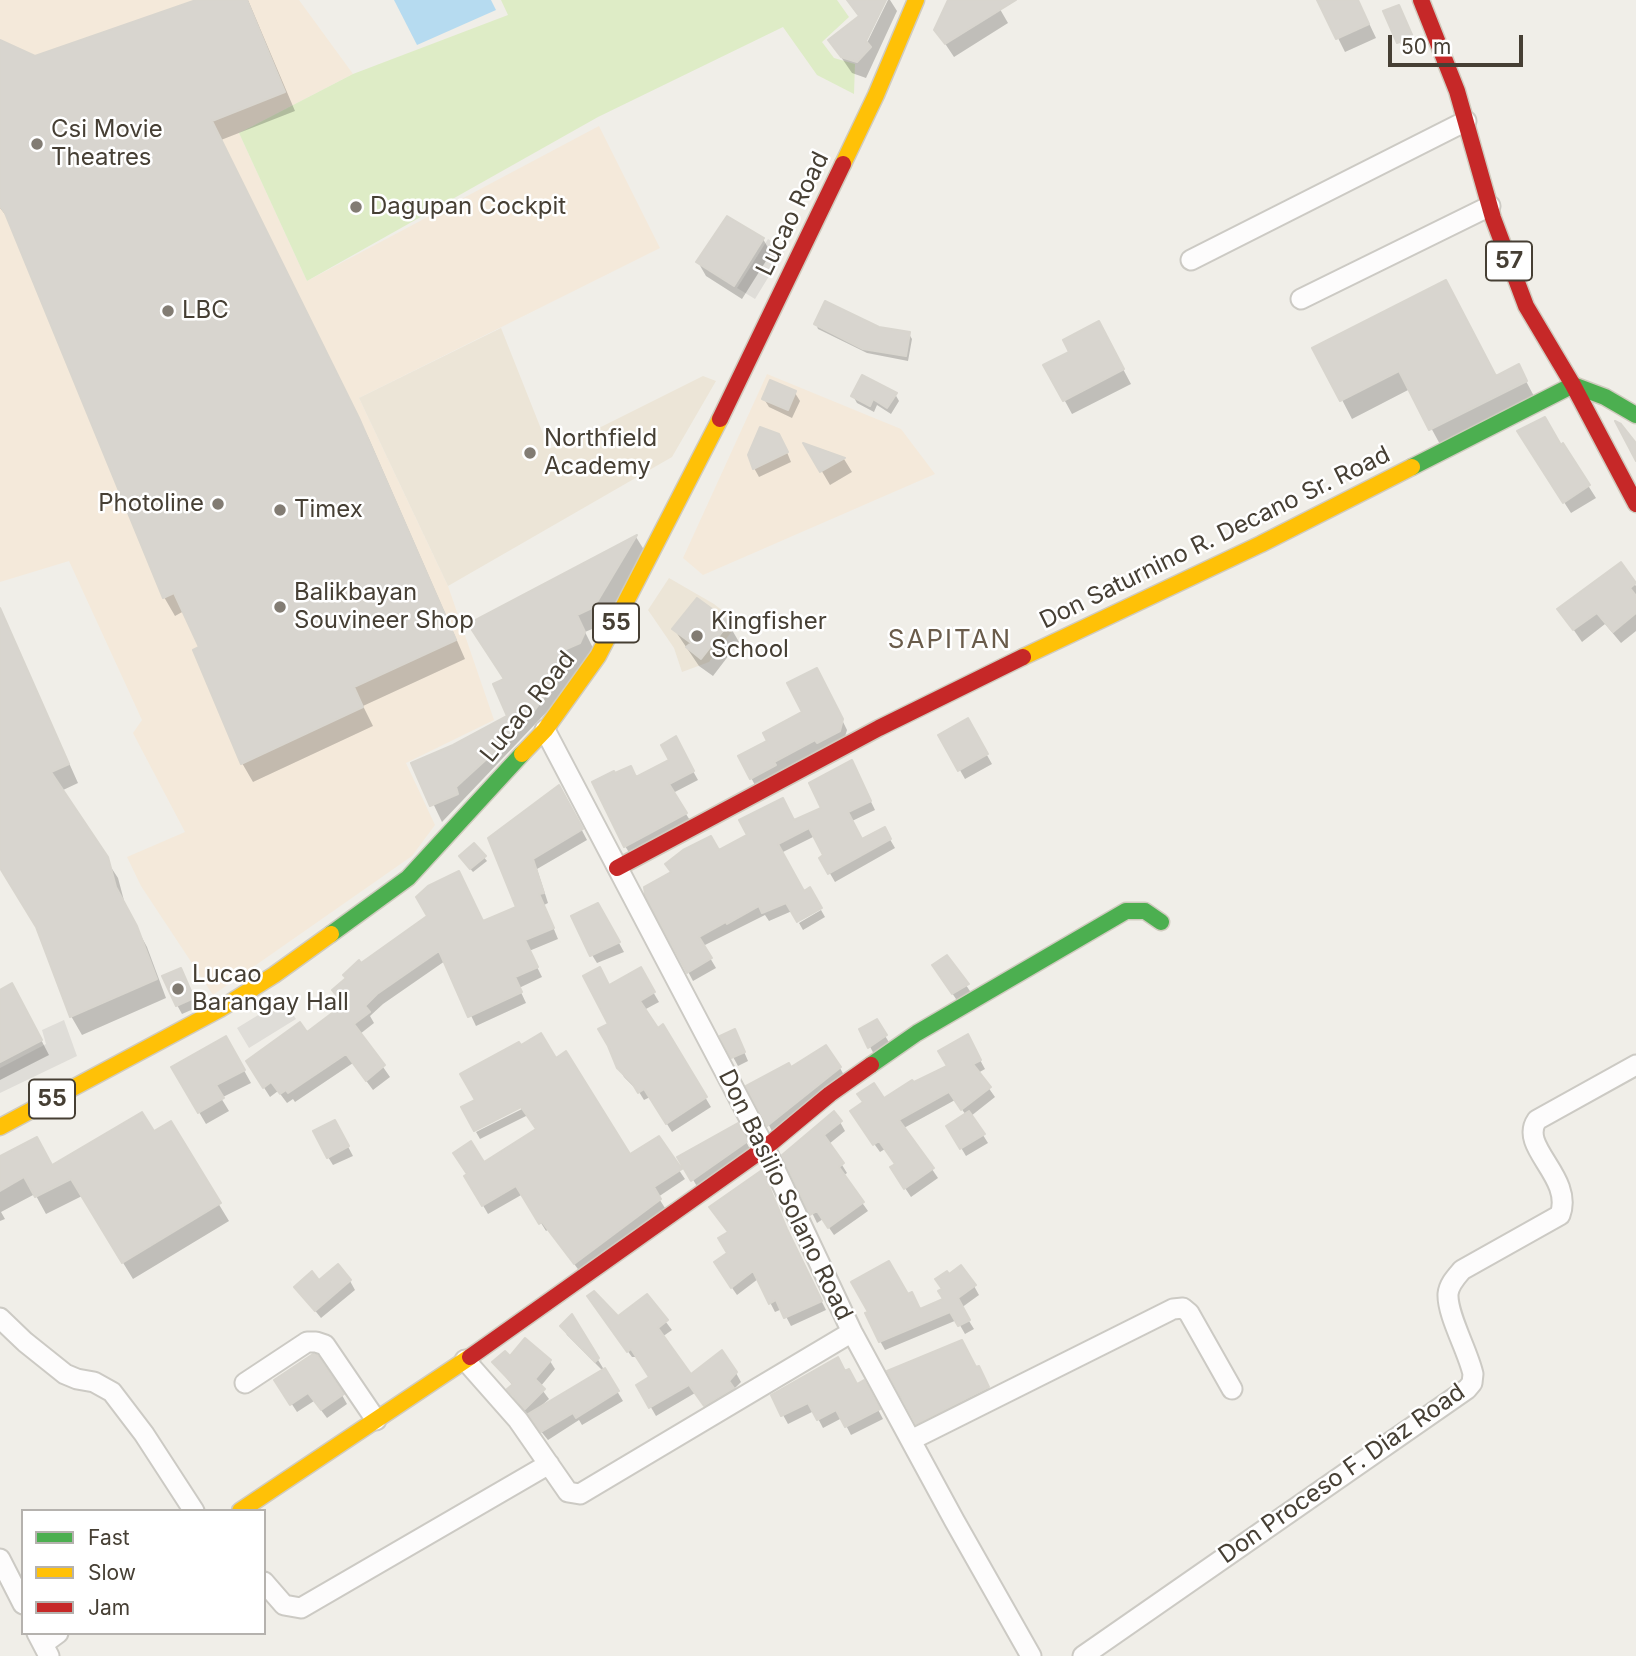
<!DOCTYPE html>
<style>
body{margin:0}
#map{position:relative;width:1636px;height:1656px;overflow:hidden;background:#f0eee8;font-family:Inter,sans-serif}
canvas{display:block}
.legend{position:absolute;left:21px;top:1509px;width:245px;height:126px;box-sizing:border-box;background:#fff;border:2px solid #b5b2ae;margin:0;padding:9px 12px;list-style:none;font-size:21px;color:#463f34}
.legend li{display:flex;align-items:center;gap:14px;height:35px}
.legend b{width:35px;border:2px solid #b5b2ae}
.scale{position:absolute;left:1388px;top:35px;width:135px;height:32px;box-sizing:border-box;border:4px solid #463f34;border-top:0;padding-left:9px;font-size:21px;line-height:24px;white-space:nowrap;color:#463f34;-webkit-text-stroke:5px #fff;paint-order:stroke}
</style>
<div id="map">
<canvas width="1636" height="1656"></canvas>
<ul class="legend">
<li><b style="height:9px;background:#4caf50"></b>Fast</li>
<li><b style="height:9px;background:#ffc107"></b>Slow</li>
<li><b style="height:9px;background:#c62828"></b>Jam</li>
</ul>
<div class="scale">50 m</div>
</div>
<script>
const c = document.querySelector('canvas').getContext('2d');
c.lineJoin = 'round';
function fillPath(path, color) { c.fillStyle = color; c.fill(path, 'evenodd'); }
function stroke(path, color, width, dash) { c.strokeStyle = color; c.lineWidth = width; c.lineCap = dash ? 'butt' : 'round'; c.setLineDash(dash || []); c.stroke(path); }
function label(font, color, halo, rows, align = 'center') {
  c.font = font + ' Inter,sans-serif'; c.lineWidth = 5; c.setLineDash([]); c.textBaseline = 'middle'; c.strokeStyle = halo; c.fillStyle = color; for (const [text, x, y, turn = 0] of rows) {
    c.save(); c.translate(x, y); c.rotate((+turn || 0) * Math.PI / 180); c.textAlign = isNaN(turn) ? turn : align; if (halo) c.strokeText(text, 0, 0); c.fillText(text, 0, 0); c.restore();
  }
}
fillPath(new Path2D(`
 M0 0H299L353 74 239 133 307 281 599 126 660 248 359 398 448 586 494 720 406 763 435 825 412 856 213 995 141 886 127 857 185 832 133 733 142 720 69 561 0 582Z
 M767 374 901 429 935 474 703 575 683 558Z`), '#f4e9da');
fillPath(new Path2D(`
 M501 328 549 449 603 426 703 376 716 381 672 457 448 586 359 398Z
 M669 578 714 604 738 623 709 662 682 672 674 648 648 610Z`), '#ece5d7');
fillPath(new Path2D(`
 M501 0H837L849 17 822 42 834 58 855 64 854 94 817 75 783 27 598 117 307 281 239 133 353 74 508 15Z`), '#deecc6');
fillPath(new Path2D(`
 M768 239 785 250 755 299 737 288Z
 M283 1000 296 1019 249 1048 237 1028Z
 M64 1020 77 1056 0 1093V1068L46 1044 42 1030Z`), '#dfddd8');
fillPath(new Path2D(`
 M394 0H491L496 10 417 45Z`), '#b6dbf0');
fillPath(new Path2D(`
 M201 0H248L295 111 221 140 369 439 465 659 363 706 373 726 253 782 242 763 202 648 184 611 175 616 164 597 11 222 0 208V41L35 58Z
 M847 0H884L861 48 864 49 888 0H890L897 11 866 78 852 73 830 41 860 18Z
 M950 0H1007L997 4 1008 23 954 57 936 30Z
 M1319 0H1358L1376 38 1345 52Z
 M1385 12 1403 15 1416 46 1404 51Z
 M763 239 771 253 742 299 706 276 698 262Z
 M816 324 909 334 912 339 908 361 867 353 818 329Z
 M1106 337 1131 384 1072 414 1046 366Z
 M1315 348 1496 378 1518 366 1536 400 1442 448 1410 389 1352 419Z
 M795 393 800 401 792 418 769 407 764 399Z
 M895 394 899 401 891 414 877 405 874 412 857 403 853 396Z
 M1526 443 1563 446 1596 498 1571 513Z
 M784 445 791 462 759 477 754 468Z
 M807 446 844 459 852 472 830 485Z
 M636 537 646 553 604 624 585 632 594 650 580 677 442 822 414 764 454 747 509 717 506 680 471 624Z
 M1621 565 1636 586V631L1621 643 1605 624 1582 642 1560 610Z
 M0 609 78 783 61 791 118 878 126 908 147 947 166 998 82 1035 71 1016 39 929 0 866Z
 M728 623 739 642 713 676 699 666 674 629Z
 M822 679 847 730 844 740 756 787 740 757 769 742 804 713Z
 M967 720 992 764 965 779 940 735Z
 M675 739 698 780 673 793 691 822 630 854 625 846 636 779 671 760Z
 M856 771 875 810 852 821 862 841 884 829 895 848 835 882 821 858 825 856 815 836 781 853 803 893 792 911 769 921 765 915 703 946 716 968 693 981 647 894 719 852 823 808Z
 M559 787 587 840 537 869 548 903 544 905 558 939 529 951 542 977 519 988 526 1003 476 1026 445 961 383 1004 370 1016 374 1023 360 1034 390 1077 373 1090 353 1063 295 1102 293 1099 287 1103 278 1091 270 1097 254 1072 345 1006 334 990 361 965 483 923 518 908 490 838Z
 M474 845 487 861 473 872 463 860Z
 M598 905 624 952 597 963 592 955Z
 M821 910 825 917 803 930 799 923Z
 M947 957 972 994 958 1002 940 975Z
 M640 970 659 1002 644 1010 657 1030 663 1027 711 1107 672 1132 650 1097 644 1100 639 1092 624 1077 618 1067 610 1024 609 987Z
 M185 979 198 1007 182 1014 177 1005Z
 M0 992 20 999 49 1055 0 1080Z
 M876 1021 890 1044 875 1056 861 1030Z
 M967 1036 985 1069 978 1073 995 1097 971 1116 988 1143 966 1156 948 1126 966 1115 955 1100 904 1128 938 1178 911 1197 897 1176 896 1165 885 1149 880 1152 857 1120 883 1100 949 1066Z
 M722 1037 739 1040 748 1061 738 1066Z
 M226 1038 251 1083 221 1098 229 1111 206 1124 173 1068Z
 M520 1047 555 1060 630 1157 658 1139 685 1179 658 1197 665 1208 580 1272 549 1229 546 1231 523 1194 488 1214 466 1176 538 1130 528 1115 480 1139 476 1132 530 1105 477 1100Z
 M840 1068 845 1077 773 1133 749 1087Z
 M335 1122 353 1156 333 1165 328 1157Z
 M840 1122 845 1131 829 1144 847 1173 843 1176 868 1211 834 1235 823 1219 817 1223 784 1155Z
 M170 1124 229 1221 133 1279 82 1196 46 1214 35 1194 1 1212 5 1219 0 1221V1156L52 1167 153 1133Z
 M738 1126 751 1151 698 1188 680 1158Z
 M729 1233 791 1240 826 1310 791 1326 782 1309 775 1312 758 1279 737 1295 721 1272 729 1254Z
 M350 1281 355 1290 321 1318 296 1287 319 1282Z
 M974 1286 979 1295 961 1308 974 1329 965 1334 957 1320 885 1350 880 1341 907 1296 920 1310Z
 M646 1296 672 1330 662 1337 691 1377 736 1373 741 1382 733 1390 737 1398 710 1414 695 1393 656 1416 638 1385 651 1378 637 1357H632L594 1305 618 1318Z
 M572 1317 623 1401 582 1425 579 1420 548 1440 514 1398 509 1390 513 1386 494 1363 510 1358 550 1361 555 1369 540 1387 549 1399 540 1407 603 1371 567 1335 562 1327Z
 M976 1369 983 1377 993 1397 922 1432 890 1372Z
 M845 1373 856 1386 864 1383 883 1419 851 1435 842 1418 823 1428 814 1411 788 1424 783 1415Z
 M282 1389 342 1395 347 1404 327 1418 314 1401 297 1412Z`), '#0003');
const building = new Path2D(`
 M196 0H247L285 92 212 121 359 418 456 640 354 687 363 707 241 764 193 650 199 647 174 593 163 598 5 213 0 206V40L35 56Z
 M847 0H886L866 41 871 47 857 62 841 57 828 40 859 16Z
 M948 0H1016L945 44 934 30Z
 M1317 0H1358L1369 24 1336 39Z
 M1399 5 1413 37 1397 43 1383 11Z
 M727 216 764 238 734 286 696 262Z
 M1446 280 1496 376 1519 364 1527 381 1429 430 1399 371 1340 401 1312 348Z
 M825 301 879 327 910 332 906 356 863 349 814 324Z
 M1099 321 1124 369 1063 401 1043 365 1069 352 1063 340Z
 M862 375 897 393 887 408 873 399 870 406 851 396Z
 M770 380 796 391 788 410 762 399Z
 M1545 417 1561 445 1563 443 1590 485 1563 503 1517 431Z
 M1615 421 1621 424 1636 443V461Z
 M760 427 779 434 788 452 753 469 748 455Z
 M803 443 845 458 820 472Z
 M637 535 594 607 577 615 585 632 580 643 564 650 571 659 532 714 514 734 456 787 458 794 430 806 411 763 453 745 507 716 493 684 504 679 468 624Z
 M1621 562 1636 583 1630 588 1636 596V613L1613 632 1597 613 1573 630 1557 609Z
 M697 598 730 622 701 659 686 647 691 643 672 629Z
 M0 608 69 764 51 772 108 857 116 887 137 926 157 979 70 1017 36 927 0 868Z
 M817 668 843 719 840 731 817 743 815 740 774 762 776 765 750 779 738 756 767 741 763 733 802 712 787 683Z
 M968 718 988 754 958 771 938 735Z
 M676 736 694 771 669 784 687 813 624 847 592 782 614 771 615 773 631 766 636 777 669 760 661 745Z
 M852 760 871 801 848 812 862 839 885 827 891 839 828 874 819 858 823 855 809 828 778 844 804 891 810 887 822 908 797 922 786 903 762 913 759 906 727 924 726 922 699 937 712 958 687 973 645 895 644 887 671 872 665 864 683 850 711 836 719 850 747 835 739 820 783 798 794 820 821 808 809 783Z
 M559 785 583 829 533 859 544 893 539 894 554 928 525 940 538 967 515 977 522 992 468 1017 439 951 377 994 365 1006 370 1012 354 1024 385 1065 366 1081 346 1054 288 1093 286 1090 280 1094 271 1082 263 1088 246 1061 300 1022 307 1032 344 1004 332 990 346 978 343 975 359 960 361 963 427 916 416 897 428 886 459 871 483 921 516 907 488 838Z
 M474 843 486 856 470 869 459 856Z
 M598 903 620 942 590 956 571 916Z
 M947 955 969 984 952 994 932 965Z
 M600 967 609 985 641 967 655 992 640 1001 658 1028 663 1024 707 1097 666 1124 644 1089 638 1093 632 1083 617 1068 608 1046 598 1029 608 1024 583 976Z
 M181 968 194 998 176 1006 162 976Z
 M12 983 42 1040 0 1062V990Z
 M877 1019 887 1035 868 1048 859 1029Z
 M735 1029 745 1052 731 1058 720 1036Z
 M541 1033 556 1058 566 1051 630 1154 659 1136 682 1169 654 1187 661 1199 574 1264 542 1222 539 1224 516 1186 482 1206 464 1176 467 1174 453 1153 471 1141 484 1162 536 1129 521 1107 474 1131 461 1107 475 1100 460 1074 519 1042 521 1045Z
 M968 1034 981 1060 973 1064 991 1087 961 1110 949 1092 899 1120 934 1168 904 1189 890 1167 895 1164 879 1141 873 1145 850 1111 863 1102 857 1094 874 1083 884 1098 912 1080 914 1082 947 1066 938 1051Z
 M226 1036 245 1070 216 1085 224 1098 198 1113 171 1067Z
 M826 1045 841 1067 767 1126 746 1086 789 1063 791 1067Z
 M834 1111 842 1121 824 1135 844 1163 839 1167 864 1202 828 1228 817 1211 810 1215 782 1155Z
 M969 1111 985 1134 960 1149 946 1126Z
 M142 1112 154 1131 171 1121 221 1203 122 1263 71 1179 35 1197 24 1177 0 1191V1156L37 1137 52 1165Z
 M335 1120 349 1146 327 1158 313 1131Z
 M738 1123 748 1141 691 1181 677 1157Z
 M762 1170 787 1229 822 1301 784 1318 776 1300 769 1304 753 1271 731 1288 714 1262 727 1253 718 1238 728 1232 709 1207Z
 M889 1261 908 1294 912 1292 920 1309 943 1299 938 1291 942 1289 935 1279 947 1271 949 1274 961 1265 976 1285 958 1298 970 1320 958 1326 950 1312 879 1342 865 1313 868 1312 851 1282Z
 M338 1264 351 1280 315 1311 294 1287 312 1271 319 1280Z
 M594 1291 618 1316 647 1294 668 1320 658 1328 691 1374 722 1350 737 1372 729 1381 734 1388 704 1406 689 1385 649 1408 636 1385 649 1377 631 1349 627 1352 587 1296Z
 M572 1314 599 1358 595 1362 560 1326Z
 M525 1338 551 1360 535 1379 545 1389 525 1409 507 1389 513 1384 492 1362 505 1351 510 1356Z
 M962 1340 976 1367 979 1366 989 1387 916 1424 887 1371Z
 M313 1354 317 1355 344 1394 321 1410 308 1393 290 1405 274 1380Z
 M838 1357 845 1371 849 1369 857 1384 864 1380 880 1409 845 1427 836 1410 817 1420 808 1403 781 1416 771 1395Z
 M605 1368 619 1391 576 1418 573 1413 541 1432 528 1414Z`);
fillPath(building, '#d8d5cf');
stroke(building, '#d8d5ce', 2);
const street = new Path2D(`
 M1191 260 1466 121
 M1301 299 1490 206
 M545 730 765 1148 852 1332 954 1520 1031 1656
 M0 1318 25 1342 65 1374 77 1379 94 1382 112 1392 144 1434 194 1511
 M465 1360 518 1420 568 1492 580 1494 852 1332
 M245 1383 307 1342H316L325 1345 376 1420
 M911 1440 1173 1309 1183 1308 1189 1313 1232 1389
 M0 1559 23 1604
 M264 1582 284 1605 301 1608 549 1464
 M37 1633 49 1656
 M43 1644 58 1633
 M1083 1656 1467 1389 1472 1383 1473 1374C1468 1351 1447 1315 1448 1294 1449 1284 1456 1277 1462 1270L1560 1215C1574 1177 1518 1147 1537 1120L1636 1065`);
const fast = new Path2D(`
 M1412 467 1573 385 1605 397 1636 415
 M331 934 408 878 522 754
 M871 1065 917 1033 1126 911H1145L1161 922`);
const slow = new Path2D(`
 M843 164 876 95 916 0
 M1023 657 1261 544 1412 467
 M522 754 545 730 598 656 720 419
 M0 1127 220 1009 274 975 331 934
 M240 1511 470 1357`);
const jam = new Path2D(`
 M1421 0 1457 91 1493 218 1526 306 1573 385 1636 504
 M720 419 843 164
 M617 868 879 728 1023 657
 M470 1357 765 1148 830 1094 871 1065`);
stroke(street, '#cccac4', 23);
stroke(fast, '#d0cbbf', 19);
stroke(slow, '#d0cbbf', 19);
stroke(jam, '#d0cbbf', 19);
stroke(street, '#fdfcfc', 19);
stroke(fast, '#4caf50', 16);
stroke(slow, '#ffc107', 16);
stroke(jam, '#c62828', 16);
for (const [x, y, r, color] of [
 [37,144,7,"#827c73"],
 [356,207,7,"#827c73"],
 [168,311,7,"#827c73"],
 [530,453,7,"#827c73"],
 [218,504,7,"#827c73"],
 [280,510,7,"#827c73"],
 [280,607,7,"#827c73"],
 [697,636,7,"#827c73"],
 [178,989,7,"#827c73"]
]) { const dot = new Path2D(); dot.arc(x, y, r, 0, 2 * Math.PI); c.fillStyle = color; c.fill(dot); stroke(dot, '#fff', 2.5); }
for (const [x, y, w] of [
 [1509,261,46],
 [616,623,46],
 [52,1099,46]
]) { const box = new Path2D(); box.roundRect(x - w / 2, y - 19.5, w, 39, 5); c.fillStyle = '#fff'; c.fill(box); stroke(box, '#463f34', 2); }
label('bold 23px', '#463f34', null, [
 ["57",1509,261],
 ["55",616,623],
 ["55",52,1099]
]);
label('24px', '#463f34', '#fff', [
 ["Csi Movie",51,130],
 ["Theatres",51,158],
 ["Dagupan Cockpit",370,207],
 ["LBC",182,311],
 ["Northfield",544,439],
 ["Academy",544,467],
 ["Photoline",204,504,"right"],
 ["Timex",294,510],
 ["Balikbayan",294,593],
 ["Souvineer Shop",294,621],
 ["Kingfisher",711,622],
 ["School",711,650],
 ["Lucao",192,975],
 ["Barangay Hall",192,1003]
], 'left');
label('24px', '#463f34', '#fff', [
 ["Lucao Road",793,214,-64],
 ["Don Saturnino R. Decano Sr. Road",1215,538,-26],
 ["Lucao Road",528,707,-51],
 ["Don Basilio Solano Road",785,1195,64],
 ["Don Proceso F. Diaz Road",1342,1474,-35]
]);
c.letterSpacing = '2px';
label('26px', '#6a5c4b', '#fff', [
 ["SAPITAN",950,640]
]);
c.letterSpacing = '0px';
</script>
